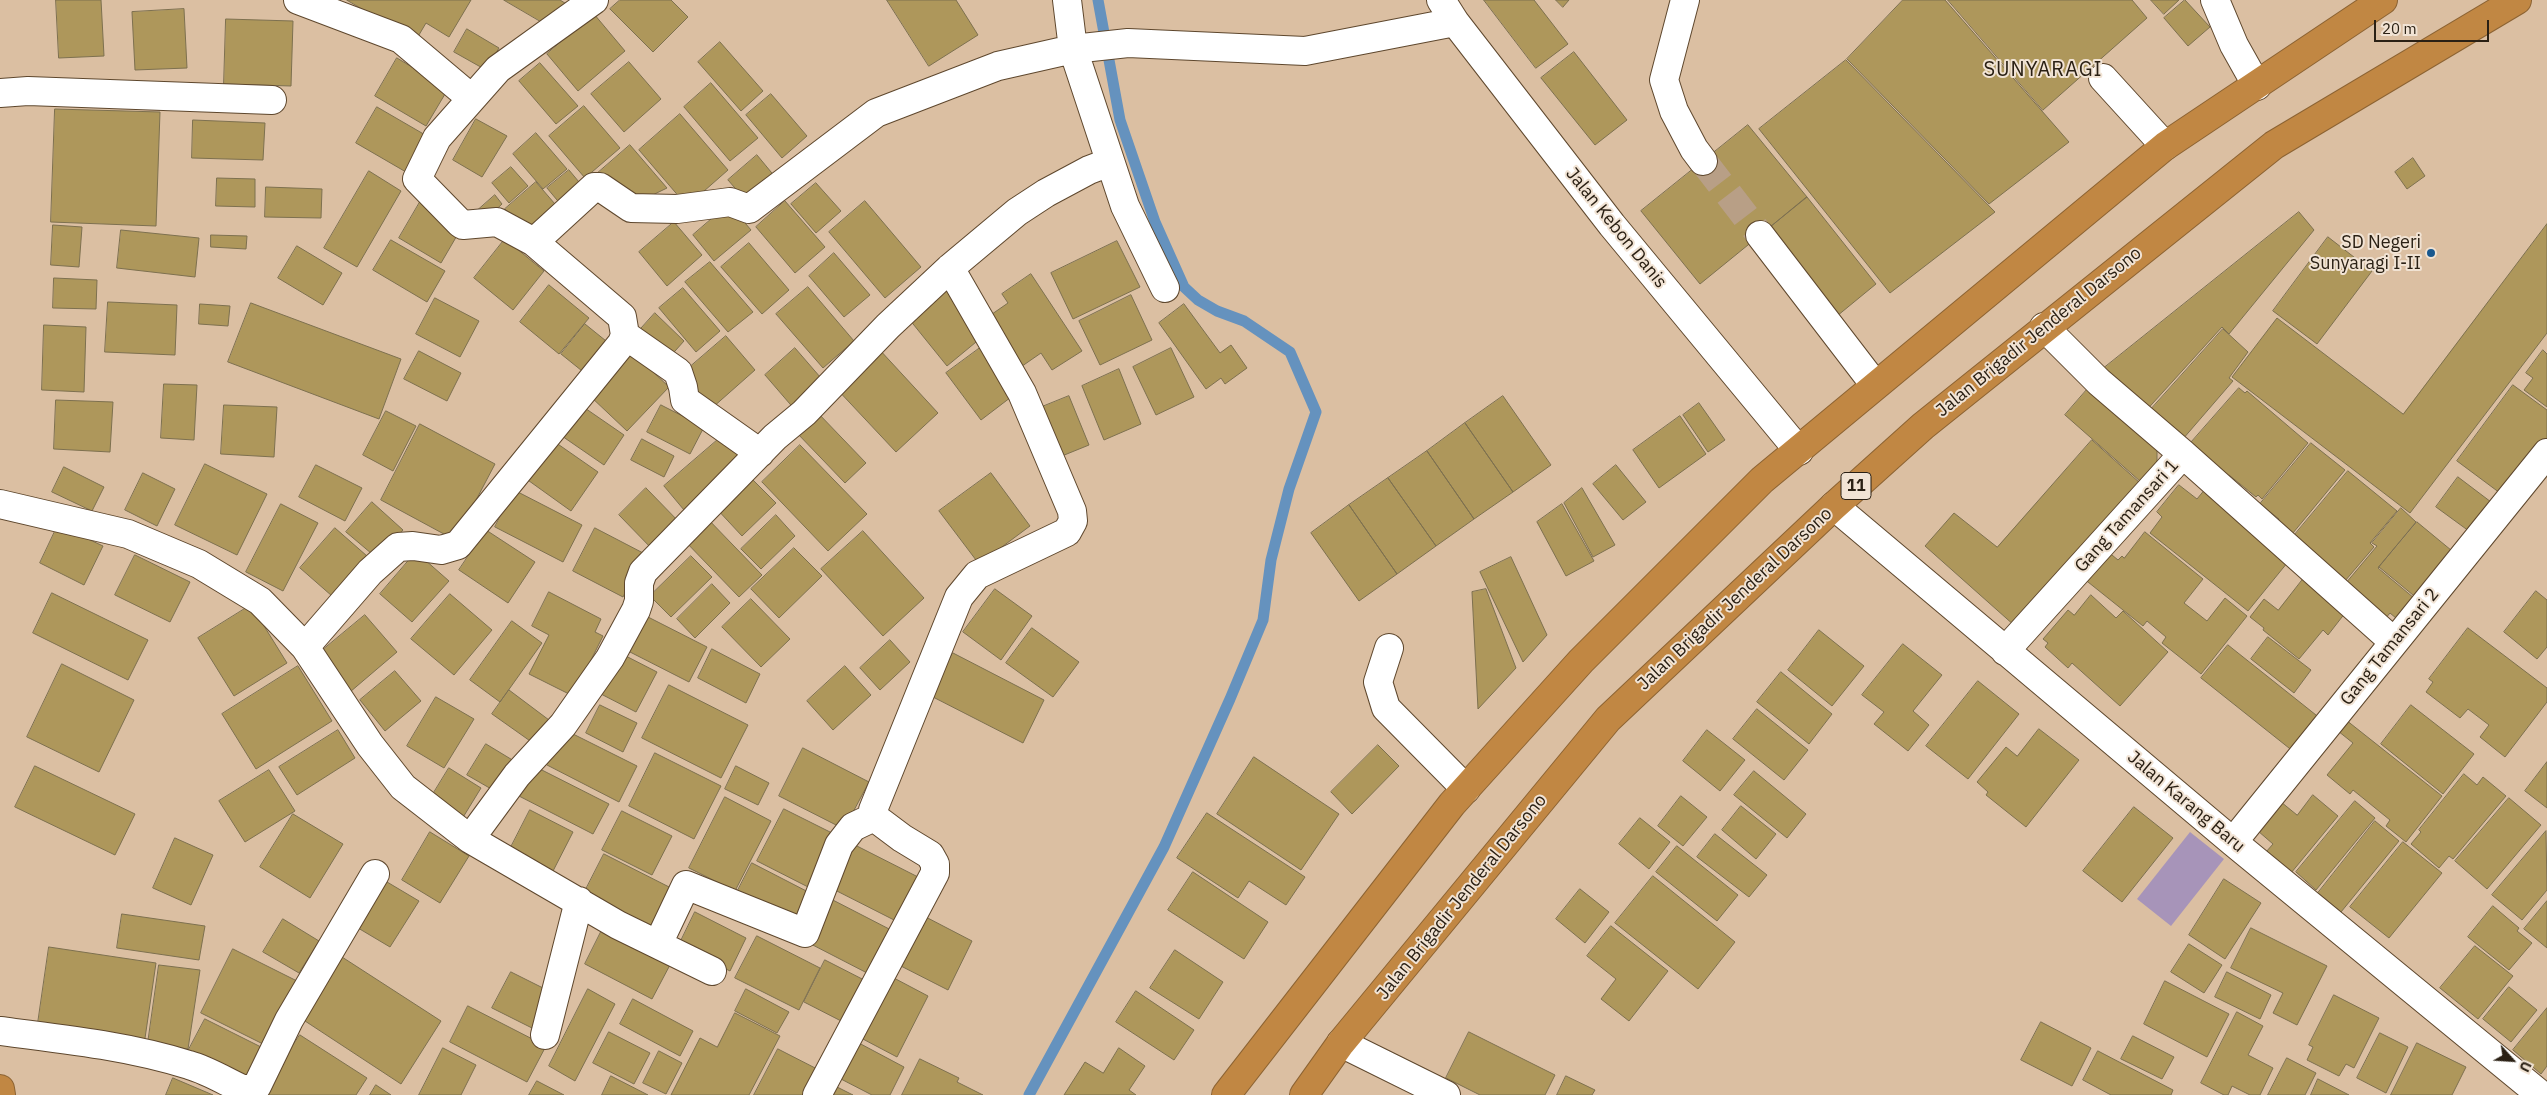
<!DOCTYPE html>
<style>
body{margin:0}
#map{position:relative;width:2547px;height:1095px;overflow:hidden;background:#dbbfa2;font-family:"IBM Plex Sans",sans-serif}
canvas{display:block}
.north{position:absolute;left:2487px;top:1035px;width:50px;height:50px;-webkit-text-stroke:4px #f1e3d4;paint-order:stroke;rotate:116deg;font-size:14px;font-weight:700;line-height:20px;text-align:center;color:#2a2014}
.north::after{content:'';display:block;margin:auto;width:18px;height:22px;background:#2a2014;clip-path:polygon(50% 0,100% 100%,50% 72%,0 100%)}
.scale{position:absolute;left:2374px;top:20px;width:115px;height:22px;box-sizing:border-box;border:2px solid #2a2014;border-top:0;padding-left:6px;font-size:15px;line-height:18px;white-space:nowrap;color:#2a2014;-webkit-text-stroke:4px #f1e3d4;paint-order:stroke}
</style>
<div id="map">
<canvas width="2547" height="1095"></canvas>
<div class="north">U</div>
<div class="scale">20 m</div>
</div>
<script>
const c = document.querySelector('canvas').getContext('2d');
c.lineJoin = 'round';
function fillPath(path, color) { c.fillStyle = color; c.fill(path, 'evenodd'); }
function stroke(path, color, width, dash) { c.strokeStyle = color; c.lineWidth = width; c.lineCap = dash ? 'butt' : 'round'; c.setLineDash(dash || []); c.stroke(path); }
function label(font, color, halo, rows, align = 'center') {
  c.font = font + ' "IBM Plex Sans",sans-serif'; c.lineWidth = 4; c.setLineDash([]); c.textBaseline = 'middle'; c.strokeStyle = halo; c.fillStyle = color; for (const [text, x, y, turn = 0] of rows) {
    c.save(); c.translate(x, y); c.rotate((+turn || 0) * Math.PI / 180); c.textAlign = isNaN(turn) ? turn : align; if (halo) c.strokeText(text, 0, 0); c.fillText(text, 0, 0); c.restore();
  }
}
fillPath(new Path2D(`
 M2190 832 2224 859 2171 926 2137 899Z`), '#a794b9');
stroke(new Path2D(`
 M1029 1095 1164 847 1230 699 1263 620 1271 560 1289 489 1316 412 1290 352 1244 321 1217 311 1198 300 1184 287 1155 222 1120 120 1098 0`), '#6592be', 11);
const building = new Path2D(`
 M56 0H101L104 56 59 58Z
 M347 0H471L449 37 426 23 416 40Z
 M504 0H560L568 5 554 29Z
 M620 0H671L688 17 653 52 610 9Z
 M887 0H956L978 35 929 66Z
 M1484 0H1534L1568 44 1536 68Z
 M1556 0H1569L1563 7Z
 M1903 0H1945L2069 142 1989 204 1847 59Z
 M1948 0H2132L2147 18 2043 110Z
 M2151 0H2179L2164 14Z
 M2185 0 2210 27 2188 46 2164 18Z
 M184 9 187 68 135 70 132 12Z
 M594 14 625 51 578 91 547 54Z
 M226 19 293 21 291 86 224 84Z
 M467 29 499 48 486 70 454 52Z
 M720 42 763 91 741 111 698 62Z
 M1574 52 1627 120 1595 145 1541 78Z
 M397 58 448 89 426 126 375 96Z
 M1846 60 1995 212 1890 293 1759 129Z
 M629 62 661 99 624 132 591 94Z
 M540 63 578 106 556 124 519 81Z
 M711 83 758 138 730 161 684 107Z
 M771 94 807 136 782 158 746 115Z
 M584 106 620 148 585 178 549 136Z
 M377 107 427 136 406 172 356 143Z
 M55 109 160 112 156 226 51 222Z
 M680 114 728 170 687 206 639 150Z
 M476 119 507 136 482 177 453 160Z
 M193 120 265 123 263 160 192 158Z
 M1748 125 1807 197 1700 284 1641 211Z
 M536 133 567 169 543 189 513 154Z
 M630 145 667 188 634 204 592 178Z
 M757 155 776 178 748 203 728 180Z
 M2413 158 2425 176 2407 189 2395 172Z
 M511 167 528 186 509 203 492 183Z
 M569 170 584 188 562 206 547 188Z
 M369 171 401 191 357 267 324 248Z
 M217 178 255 179V207L216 206Z
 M536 182 561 211 530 238 505 209Z
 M816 183 841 211 816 233 791 204Z
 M266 187 322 189 321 218 265 217Z
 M495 195 502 204 486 219 478 210Z
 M1807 197 1876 284 1837 316 1767 230Z
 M785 201 825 247 795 273 756 227Z
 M865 201 921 267 885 298 829 232Z
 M420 202 462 227 441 263 399 238Z
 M729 204 751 230 714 261 693 235Z
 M2299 212 2314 230 2229 334 2222 327 2143 414 2099 372Z
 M674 222 702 255 667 286 639 252Z
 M2547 224V333L2410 513 2232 377 2277 318 2403 414Z
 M53 225 82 227 79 267 51 265Z
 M121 230 199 238 195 277 117 268Z
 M211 235 247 236 246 249 211 247Z
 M2328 237 2372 271 2317 344 2273 311Z
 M505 239 544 271 513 310 474 278Z
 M391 240 445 271 427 302 373 270Z
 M1117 241 1140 287 1073 319 1051 273Z
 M749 243 789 290 762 314 721 267Z
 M297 246 342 273 323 305 278 278Z
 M834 253 870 295 844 317 809 276Z
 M710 262 753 312 728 332 685 282Z
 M1031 274 1082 351 1052 370 1041 353 1015 371 982 321 1008 303 1002 294Z
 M54 278 97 280 96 309 53 308Z
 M946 282 987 333 947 366 905 314Z
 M549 285 589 318 559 354 520 322Z
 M808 287 854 341 823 368 776 314Z
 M683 288 720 331 696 352 659 308Z
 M1131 295 1152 340 1100 365 1079 321Z
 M435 298 479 321 460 357 416 334Z
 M108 302 177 305 175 355 105 352Z
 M251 303 401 359 379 419 228 362Z
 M200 304 230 306 228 326 199 324Z
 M1184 304 1220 353 1231 345 1247 368 1225 384 1221 378 1206 389 1159 323Z
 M655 313 684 341 667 360 638 332Z
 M585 324 616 349 592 379 561 354Z
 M44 325 86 327 84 392 42 390Z
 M2223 329 2248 352 2229 378 2233 381 2176 447 2145 416Z
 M726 336 755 370 712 408 683 373Z
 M984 345 1019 391 981 420 946 373Z
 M795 348 827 385 796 411 765 375Z
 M878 348 938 413 896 452 835 387Z
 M1171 348 1194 397 1156 415 1133 367Z
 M2543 350 2547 354V407L2524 390 2533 378 2526 373Z
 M419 351 461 373 447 401 404 379Z
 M632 352 669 387 627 431 590 396Z
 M1119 369 1141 424 1104 440 1082 386Z
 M164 384 197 385 194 440 161 438Z
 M2091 385 2157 444V464L2141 482 2065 415Z
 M2513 385 2547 410V438L2504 496 2457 461Z
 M2239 388 2245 393 2247 391 2308 443 2262 499 2258 495 2256 497 2229 475 2224 480 2188 446Z
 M1069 396 1089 445 1052 460 1032 411Z
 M1503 396 1551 465 1513 492 1465 423Z
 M56 400 113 402 110 452 54 449Z
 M1699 403 1725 440 1708 452 1683 415Z
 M579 404 624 435 604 465 559 434Z
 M224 405 277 407 274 457 221 454Z
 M661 405 704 427 690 454 647 432Z
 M386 411 416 426 393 471 363 455Z
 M817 412 866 463 845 483 796 432Z
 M1680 416 1706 454 1659 488 1633 450Z
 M1465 423 1513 492 1474 519 1427 451Z
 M420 424 495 464 455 540 381 500Z
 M728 431 748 455 684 510 664 486Z
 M642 439 674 456 664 477 631 460Z
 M552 440 598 472 571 511 525 478Z
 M2092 440 2140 483 2015 626 1925 546 1954 513 1997 547Z
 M2311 443 2345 470 2288 539 2273 527 2279 519 2260 504Z
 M800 445 867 514 828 551 762 482Z
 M1427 451 1474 519 1436 546 1388 478Z
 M205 464 267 494 237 555 175 525Z
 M316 465 362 488 345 521 299 497Z
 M1616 465 1646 502 1623 520 1593 484Z
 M64 467 104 487 92 511 52 492Z
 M2348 471 2397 511 2370 543 2374 547 2339 588 2287 544Z
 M143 473 175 489 157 526 125 510Z
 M991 473 1030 526 979 564 939 511Z
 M748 475 776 503 742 536 715 507Z
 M2458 477 2495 505 2473 534 2436 507Z
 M1388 478 1436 546 1397 574 1349 505Z
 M2179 485 2197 499 2206 488 2292 557 2248 611 2150 533 2162 517 2157 512Z
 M646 488 682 525 655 552 619 515Z
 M1582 488 1615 545 1593 557 1564 503Z
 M514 490 582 525 563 562 495 527Z
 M372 502 403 530 378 559 346 532Z
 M281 504 318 523 283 591 246 572Z
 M1562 504 1594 561 1566 576 1537 522Z
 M1349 505 1397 574 1359 601 1311 533Z
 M2401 508 2416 522 2378 568 2420 603 2403 624 2390 613 2381 624 2340 590 2377 546 2372 543Z
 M704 515 762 575 739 597 682 538Z
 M776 515 795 536 761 569 741 549Z
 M2417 522 2457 555 2419 600 2379 567Z
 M58 525 103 546 84 585 40 563Z
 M335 528 375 563 340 603 300 568Z
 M595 528 645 554 623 597 573 571Z
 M486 530 535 562 508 603 459 570Z
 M863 531 924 598 883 636 821 569Z
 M2145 532 2203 579 2184 603 2207 621 2225 598 2247 616 2201 674 2162 643 2166 637 2147 621 2143 626 2083 578 2106 550 2118 560 2122 556 2124 558Z
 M794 548 822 576 779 618 751 589Z
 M416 552 449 581 412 622 380 594Z
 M135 555 190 582 170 622 115 595Z
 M691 556 712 577 671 617 650 596Z
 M1511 557 1547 635 1523 662 1480 572Z
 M2307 574 2349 608 2328 635 2323 630 2299 659 2263 630 2264 628 2250 617 2264 599 2278 610Z
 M712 584 730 603 695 638 677 619Z
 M995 589 1032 616 1001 660 963 632Z
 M1486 589 1516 668 1478 709 1472 592Z
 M2536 591 2547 600V647L2537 659 2504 632Z
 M549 592 601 619 595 632 603 636 573 696 529 674 549 635 532 626Z
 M52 593 148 640 128 680 33 633Z
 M450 594 492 630 454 675 411 639Z
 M2091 595 2116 618 2123 611 2168 652 2120 706 2072 663 2068 668 2045 647 2048 643 2043 639 2068 610 2074 615Z
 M751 599 790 639 761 667 722 627Z
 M251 605 287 663 234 696 198 638Z
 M365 615 397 652 350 692 318 654Z
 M648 617 707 647 689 682 630 652Z
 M512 621 542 643 500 702 470 680Z
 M1032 628 1079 662 1053 697 1006 663Z
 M2468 628 2547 688V702L2505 757 2480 737 2489 725 2468 709 2460 718 2426 692 2433 682 2429 679Z
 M1819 630 1864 666 1832 706 1788 670Z
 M2268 637 2311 670 2294 693 2251 659Z
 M890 640 910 662 880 690 860 668Z
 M1903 644 1942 675 1913 711 1929 725 1908 751 1874 724 1884 712 1862 695Z
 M2228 645 2321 719 2294 752 2201 678Z
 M712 649 760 674 746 703 698 678Z
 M620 653 657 672 636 712 599 693Z
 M953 653 1044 700 1023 743 931 696Z
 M62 664 134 700 99 772 27 737Z
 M298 666 332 721 256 769 222 714Z
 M845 666 871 695 833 730 807 701Z
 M395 671 421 701 385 731 360 700Z
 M1781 672 1832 714 1809 744 1757 702Z
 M1978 681 2019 714 1968 779 1926 746Z
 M669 685 748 725 721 778 642 738Z
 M509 690 549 720 533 743 492 714Z
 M436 697 474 719 444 768 407 746Z
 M600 705 637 723 623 752 586 733Z
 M2411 705 2474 754 2443 794 2381 744Z
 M1757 709 1808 750 1784 780 1733 739Z
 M2346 720 2442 796 2406 842 2386 826 2390 820 2353 790 2350 794 2327 775 2353 743 2338 731Z
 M2039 729 2079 760 2026 827 1986 795 1988 792 1977 782 2006 747 2017 756Z
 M338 730 355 758 297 795 279 767Z
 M565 730 637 766 619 802 547 765Z
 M1707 730 1745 760 1720 791 1683 761Z
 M486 744 519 764 500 794 467 775Z
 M1378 745 1399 766 1352 814 1331 792Z
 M803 748 869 782 844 829 779 796Z
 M655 753 721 786 694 839 629 806Z
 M1254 757 1339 814 1301 870 1217 814Z
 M2547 762V808L2525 791Z
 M532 765 609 804 593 834 517 795Z
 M35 766 135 814 115 855 15 807Z
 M736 766 769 783 758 805 725 789Z
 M449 768 481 788 462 819 430 799Z
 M269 770 295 811 245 842 219 801Z
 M1754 771 1806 814 1787 838 1734 795Z
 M2464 774 2477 785 2483 777 2506 796 2453 859 2449 856 2439 868 2411 844 2421 832 2419 830Z
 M2313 795 2338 816 2291 873 2266 852 2273 844 2258 831 2281 802 2297 815Z
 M1681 796 1707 817 1683 846 1658 826Z
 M725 797 771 821 735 891 689 868Z
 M2509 798 2541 825 2487 889 2455 861Z
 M2355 801 2375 818 2316 890 2296 872Z
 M1741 806 1776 834 1756 859 1722 830Z
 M2134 807 2173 838 2122 902 2083 871Z
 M784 809 838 836 812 889 757 861Z
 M530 810 573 832 552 873 509 851Z
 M622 811 672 836 652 875 602 850Z
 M1207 813 1305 877 1286 905 1249 881 1238 898 1177 858Z
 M293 814 343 844 310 898 260 867Z
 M1640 818 1670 842 1649 869 1619 844Z
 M2375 821 2399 841 2341 912 2318 893Z
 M2546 831 2547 890 2522 920 2492 895Z
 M430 832 469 856 440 903 402 880Z
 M1715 834 1767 875 1749 897 1697 857Z
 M175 838 213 855 191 905 153 888Z
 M2403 842 2442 873 2389 938 2350 907Z
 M851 843 920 878 898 922 829 887Z
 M1677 846 1738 895 1717 921 1656 872Z
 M604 854 677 891 655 936 581 899Z
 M752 863 816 896 799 929 735 896Z
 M1193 872 1268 922 1244 959 1168 910Z
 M1653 876 1735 942 1698 989 1615 923Z
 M382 879 419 901 390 947 353 925Z
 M2224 879 2261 903 2225 959 2189 935Z
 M1580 889 1609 912 1585 943 1556 919Z
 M827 897 893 931 871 975 805 941Z
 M2547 901V948L2524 929Z
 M2493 906 2519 928 2517 931 2532 943 2509 970 2468 937Z
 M695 912 746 938 730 971 679 945Z
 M122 914 205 926 199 960 117 948Z
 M920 914 972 941 948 990 895 963Z
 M283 919 319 941 299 973 263 952Z
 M1611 926 1668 971 1629 1021 1601 999 1616 979 1587 956Z
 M603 928 671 963 652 999 585 964Z
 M2251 928 2327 966 2297 1025 2273 1013 2283 993 2231 968Z
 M757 936 820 968 799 1010 735 978Z
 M2189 944 2222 965 2204 993 2171 972Z
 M2475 946 2513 976 2478 1019 2440 988Z
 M49 947 156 963 144 1045 37 1030Z
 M233 949 301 983 269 1047 201 1013Z
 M1175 950 1223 982 1199 1019 1150 988Z
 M342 957 441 1021 401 1084 302 1019Z
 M825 960 868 982 847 1024 804 1002Z
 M159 965 200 970 188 1049 148 1043Z
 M511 972 551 992 532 1028 492 1008Z
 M2227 972 2271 995 2260 1019 2215 997Z
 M892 977 928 996 897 1057 861 1038Z
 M2165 981 2229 1014 2207 1057 2144 1024Z
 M2509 987 2537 1010 2511 1042 2483 1019Z
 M588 989 615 1004 575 1081 549 1066Z
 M746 989 789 1012 777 1033 735 1011Z
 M1136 991 1194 1030 1174 1060 1116 1022Z
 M2334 995 2379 1018 2354 1068 2346 1064 2339 1076 2307 1060 2313 1047 2309 1045Z
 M633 999 693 1031 680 1056 620 1024Z
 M468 1006 546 1046 527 1082 450 1042Z
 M2547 1008V1066L2541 1074 2513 1050Z
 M2237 1012 2263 1026 2248 1055 2273 1068 2260 1095H2250L2232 1086 2228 1095H2224L2201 1083Z
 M735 1013 780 1036 749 1095H671L700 1038 717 1047Z
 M205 1019 267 1050 249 1086 186 1055Z
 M2041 1022 2091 1048 2072 1086 2021 1060Z
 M609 1032 650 1053 634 1084 593 1063Z
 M1469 1032 1555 1075 1545 1095H1480L1446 1078Z
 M2380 1033 2408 1047 2386 1093 2357 1078Z
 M300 1035 367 1078 356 1095H260Z
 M2133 1036 2174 1057 2162 1079 2121 1059Z
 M857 1042 904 1067 890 1095H872L839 1078Z
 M2417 1043 2466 1067 2452 1095H2391Z
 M443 1048 476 1065 461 1095H419Z
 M1119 1048 1145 1066 1129 1090 1136 1095H1064L1085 1062 1103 1073Z
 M778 1049 821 1071 809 1095H754Z
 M659 1051 682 1063 666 1094 643 1083Z
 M2098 1051 2173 1090 2171 1095H2111L2083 1080Z
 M2287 1058 2316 1073 2305 1095H2268Z
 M920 1059 959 1078 957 1082 983 1095H902Z
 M611 1076 648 1095H602Z
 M1566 1076 1595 1090 1592 1095H1557Z
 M173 1078 213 1095H166Z
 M2318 1079 2349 1095H2311Z
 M537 1081 564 1095H529Z
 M376 1085 391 1095H370Z
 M833 1085 853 1095H827Z`);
fillPath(building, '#ae975b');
stroke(building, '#7d704f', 1);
stroke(new Path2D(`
 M1703 161 1760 235`), '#b89f86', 28, [28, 14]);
const minor = new Path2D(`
 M298 0 401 39 471 98
 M1067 0 1073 49 1128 43 1305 51 1455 22
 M1441 0 1455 22 1612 225 1799 451
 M1685 0 1664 80 1674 111 1694 149 1703 161
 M2215 0 2234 45 2257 86
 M2103 78 2165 146
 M0 93 28 91 272 100
 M1760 235 1875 385
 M534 242 594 187H600L631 208 677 209 730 202 749 209 876 113 998 66 1073 49 1125 206 1165 288
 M625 335 678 372 683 387 685 400 760 453
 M2183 454 2394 642
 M0 504 128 534 199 564 260 601 305 647 370 745 403 787 470 839 618 925 712 971
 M1834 506 2233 842 2541 1095
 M305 647 370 572 398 547 413 546 441 550 458 545 622 343 625 335 622 317 534 242 497 222 463 225 460 223 417 179 437 138 498 69 594 0
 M1389 648 1378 682 1386 708 1466 789
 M2005 651 2183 454 2099 382 2044 327
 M470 839 517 775 563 725 610 658 636 610 639 601V583L643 572 775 437 804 413 888 326 950 268 1017 212 1046 193 1089 170 1110 162
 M2233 842 2547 453
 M658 944 686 885 805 933 839 845 853 827 874 817
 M0 1031C64 1039 128 1046 189 1065 207 1070 225 1081 242 1089H249L257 1086 289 1020 375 874
 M545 1035 579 901
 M1341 1043 1446 1095
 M817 1095 935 873V864L930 855 902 838 874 817 873 810 959 597 977 575 1067 532 1073 521 1072 511 1022 393 950 268`);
const highway = new Path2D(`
 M0 1089 1 1095
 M1226 1095 1452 804 1581 661 1762 480 2165 146 2383 0
 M1304 1095 1341 1043 1608 719 1834 506 1923 426 2274 145 2517 0`);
stroke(minor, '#5e472d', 30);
stroke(highway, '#8c6333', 30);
stroke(minor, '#fff', 28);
stroke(highway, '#c18743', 28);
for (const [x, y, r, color] of [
 [2431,253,5,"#19588e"]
]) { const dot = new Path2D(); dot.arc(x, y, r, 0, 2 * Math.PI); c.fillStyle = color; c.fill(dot); stroke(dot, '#f1e3d4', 2); }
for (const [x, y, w] of [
 [1856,486,30]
]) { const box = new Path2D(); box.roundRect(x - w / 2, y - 13.5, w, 27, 4); c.fillStyle = '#f1e3d4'; c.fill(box); stroke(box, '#2a2014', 1); }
label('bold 16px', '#2a2014', null, [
 ["11",1856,486]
]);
label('18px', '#2a2014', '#f1e3d4', [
 ["Jalan Kebon Danis",1616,228,51],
 ["Jalan Brigadir Jenderal Darsono",2039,332,-39],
 ["Gang Tamansari 1",2127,516,-48],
 ["Jalan Brigadir Jenderal Darsono",1735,599,-43],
 ["Gang Tamansari 2",2390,647,-51],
 ["Jalan Karang Baru",2186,802,40],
 ["Jalan Brigadir Jenderal Darsono",1462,897,-51]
]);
label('18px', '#2a2014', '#f1e3d4', [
 ["SD Negeri",2421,243],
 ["Sunyaragi I-II",2421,264]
], 'right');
c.letterSpacing = '1px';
label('20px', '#2a2014', '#f1e3d4', [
 ["SUNYARAGI",2043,70]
]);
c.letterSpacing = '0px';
</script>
